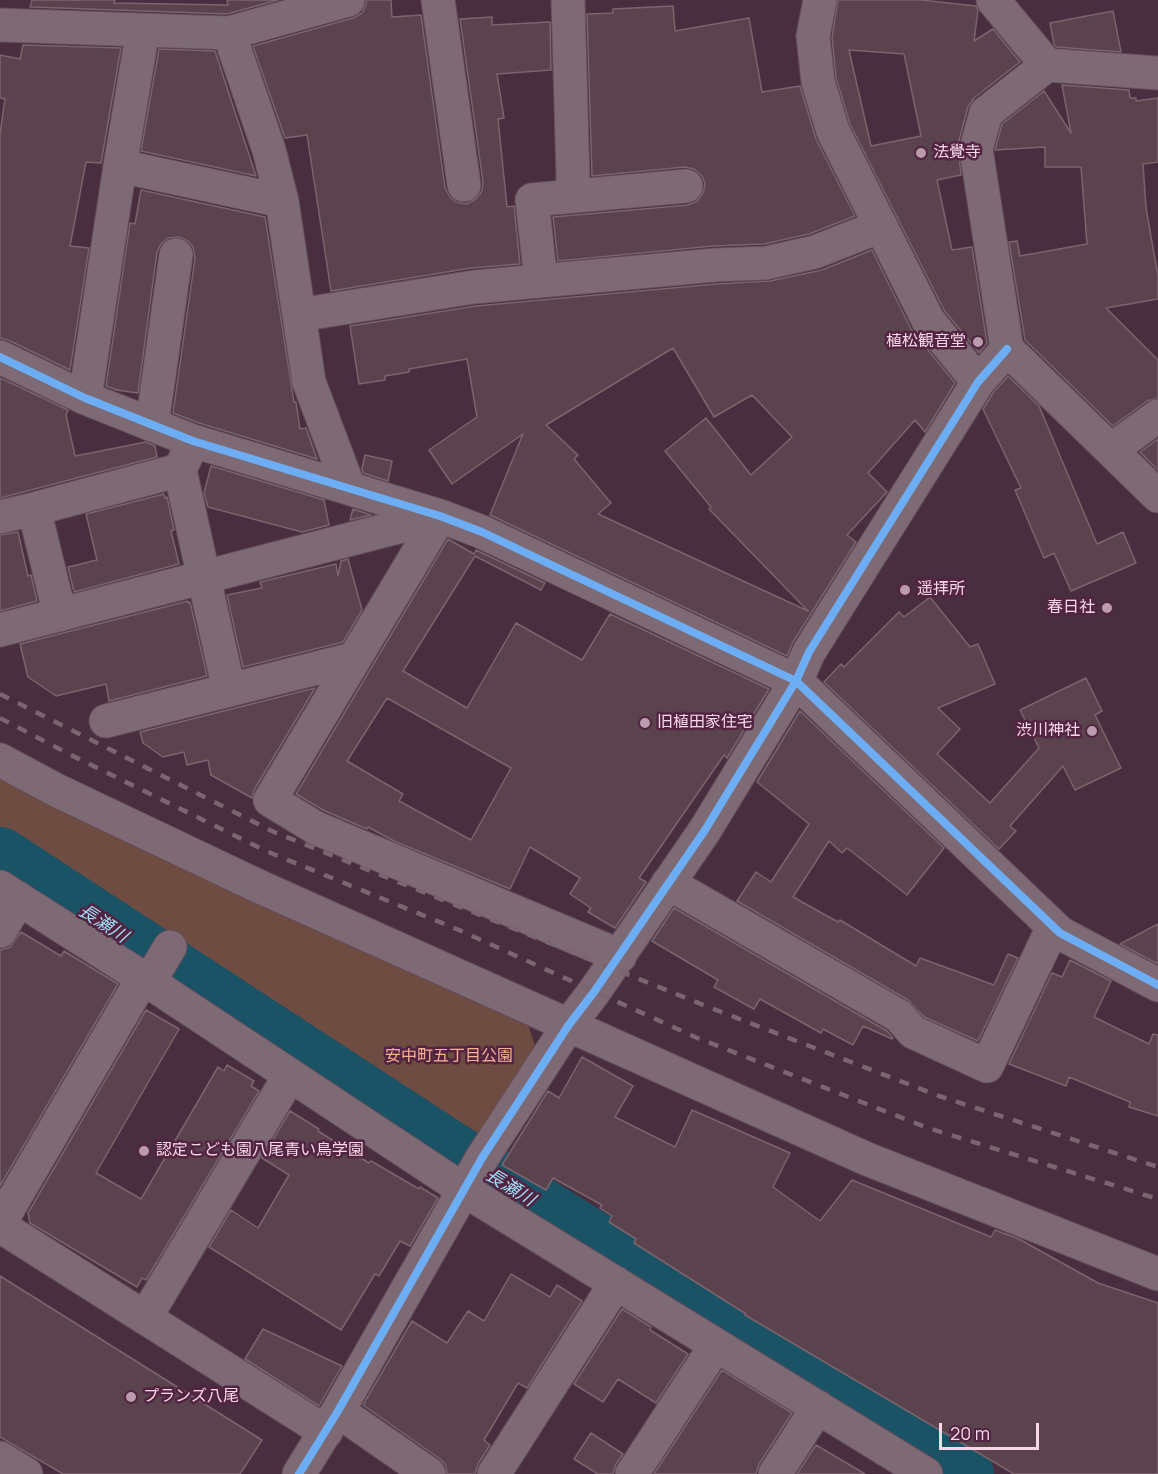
<!DOCTYPE html>
<meta charset="utf-8">
<style>
body{margin:0}
#map{position:relative;width:1158px;height:1474px;overflow:hidden;background:#482e3e;font-family:Manrope,sans-serif}
canvas{display:block}
.scale{position:absolute;left:939px;top:1423px;width:100px;height:27px;box-sizing:border-box;border:3px solid #f7d7e8;border-top:0;padding-left:8px;font-size:18px;line-height:21px;white-space:nowrap;color:#f7d7e8;-webkit-text-stroke:4px #532441;paint-order:stroke}
</style>
<div id="map">
<canvas width="1158" height="1474"></canvas>
<div class="scale">20 m</div>
</div>
<script>
const c = document.querySelector('canvas').getContext('2d');
c.lineJoin = 'round';
function fillPath(path, color) { c.fillStyle = color; c.fill(path, 'evenodd'); }
function stroke(path, color, width, dash) { c.strokeStyle = color; c.lineWidth = width; c.lineCap = dash ? 'butt' : 'round'; c.setLineDash(dash || []); c.stroke(path); }
function label(font, color, halo, rows, align = 'center') {
  c.font = font + ' Manrope,"Noto Sans JP",sans-serif'; c.lineWidth = 5; c.setLineDash([]); c.textBaseline = 'middle'; c.strokeStyle = halo; c.fillStyle = color; for (const [text, x, y, turn = 0] of rows) {
    c.save(); c.translate(x, y); c.rotate((+turn || 0) * Math.PI / 180); c.textAlign = isNaN(turn) ? turn : align; if (halo) c.strokeText(text, 0, 0); c.fillText(text, 0, 0); c.restore();
  }
}
fillPath(new Path2D(`
 M0 779 526 1018 535 1046 471 1153 0 844Z`), '#6e4c41');
stroke(new Path2D(`
 M0 857 452 1152 964 1474`), '#1a5266', 60);
const building = new Path2D(`
 M32 0H115L114 3 228 5 227 0H278L227 14 30 7Z
 M366 0H391L392 17 421 15 445 188 450 197 456 202 466 204 476 199 482 191 483 182 460 19 492 17V25L550 22 551 70 497 74 504 118 498 119 507 207 514 206 520 264 471 268 331 291 307 135 285 138 253 46 353 18 362 13 366 5Z
 M838 0H921L976 6 978 10 974 41 993 29 1020 62 974 98 968 107 958 144 961 175 937 180 952 250 972 247 987 343 979 353 944 310 850 124 836 78 832 37ZM849 50 904 54 921 136 871 146Z
 M673 6 675 31 749 18 762 92 800 86 816 139 855 216 809 234 764 244 713 246 558 261 553 217 688 205 697 201 703 193 705 184 702 176 694 169 685 167 592 176 587 14 613 13V9Z
 M1113 11 1121 52 1056 47 1054 44 1050 23Z
 M23 45 121 48 101 163 86 162 70 246 89 248 70 370 8 340 0 338V134L5 99 0 98V55L20 59Z
 M159 49 215 51 256 176 141 151Z
 M1062 85 1129 90 1130 98H1136V101L1158 98V162L1143 164 1146 208 1158 276V299L1106 308 1158 360V398L1147 401 1113 426 1025 340 1009 242 1017 241 1020 256 1087 244 1081 167H1045V147L995 150 1002 124 1044 91 1071 133Z
 M141 190 265 217 294 402H296L300 429 306 428 317 459 199 423 173 413 195 258 193 247 188 241 179 237 168 238 161 244 157 252 138 393 117 390 106 386 130 223 135 224Z
 M872 250 911 329 955 383 925 432 915 420 868 473 887 492 847 535 856 542 793 642 787 656 490 515 523 434 452 484 429 450 477 417 467 359 409 369V372L385 376V380L359 384 350 326 476 306 716 284 770 281 822 270ZM673 348 714 417 752 395 792 437 751 475 706 418 665 451 711 507 709 509 808 611 598 514 611 503 574 459 578 455 546 425Z
 M1008 376 1039 406 1097 544 1123 532 1136 563 1071 591 1054 553 1044 558 1015 490 1021 488 983 409 993 393Z
 M0 378 68 410 66 415 75 456 146 442 155 446 157 457 0 498Z
 M1158 439V470L1140 452Z
 M365 455 392 461 388 481 363 473 362 468Z
 M211 466 324 500 329 525 302 532 208 507 204 493Z
 M164 494 165 498 167 497 174 530 171 531 179 564 74 592 68 567 97 560 86 514Z
 M353 509 371 515 350 520Z
 M18 532 28 576 31 575 37 601 0 611V535Z
 M448 539 474 554 476 550 545 583 541 590 475 556 403 671 467 708 516 623 582 660 610 614 769 689 727 758 724 755 639 878 646 882 615 928 588 912 591 908 570 894 580 878 530 847 510 889 394 841 368 827 367 829 325 811 296 794ZM387 698 511 768 471 840 399 801 403 794 347 761Z
 M348 559 362 610 343 642 243 667 227 595 262 588 260 582 336 564 338 576 341 561Z
 M930 597 970 647 978 644 995 684 938 708 960 729 937 754 990 803 1039 748 1020 710 1086 678 1102 711 1095 715 1121 768 1075 790 1063 766 1010 826 1016 831 999 849 824 682 841 664 844 667 899 612 904 617Z
 M188 601V603L190 602 207 676 109 701 106 684 56 696 28 677 20 644Z
 M315 688 254 790 252 798 211 775 208 760 187 765 184 752 163 757 143 743 140 732Z
 M800 711 944 848 907 895 847 848 842 853 829 841 793 897 838 922 840 920 916 966 920 958 994 985 1008 954 1018 958 978 1041 924 1017 908 1000 737 901 756 872 771 882 809 824 757 782Z
 M674 908 887 1031 893 1038 892 1039 863 1026 853 1045 823 1029 821 1033 760 999 754 1009 714 987 718 980 652 941Z
 M1158 924V964L1120 944Z
 M21 932 61 956 64 951 118 984 0 1186V950L10 947Z
 M1070 960 1111 981 1094 1017 1149 1044 1153 1034 1158 1035V1116L1129 1107 1130 1102 1069 1077 1066 1086 1009 1064 1052 973 1062 977Z
 M146 1010 179 1029 96 1173 141 1199 218 1067 224 1071 227 1065 254 1081 251 1086 259 1091 146 1280 142 1278 137 1287 30 1223 28 1213Z
 M582 1057 633 1086 615 1117 675 1147 692 1110 790 1153 773 1187 820 1221 852 1180 991 1237 995 1230 1019 1239 1098 1283 1158 1303V1474H1014L745 1315 746 1314 634 1243 636 1239 609 1222 612 1216 600 1208 602 1205 553 1178 546 1190 502 1165 548 1091 559 1098Z
 M290 1111 319 1129 318 1131 369 1163 371 1161 419 1189 420 1187 438 1198 410 1246 400 1241 379 1276 375 1274 341 1330 209 1247 231 1210 258 1228 289 1175 262 1158Z
 M511 1274 550 1297 557 1285 582 1301 527 1388 518 1383 484 1440 490 1445 478 1464 475 1474H447L446 1465 440 1459 363 1405 412 1321 447 1343 468 1311 484 1321Z
 M0 1276 262 1440 240 1474H63L0 1437Z
 M622 1309 651 1327 650 1330 688 1354 656 1403 618 1379 603 1402 574 1384Z
 M263 1329 342 1366 319 1406 245 1359Z
 M722 1370 792 1413 759 1464 756 1474H654Z
 M591 1433 623 1454 616 1464 613 1474H598L574 1459Z
 M816 1445 865 1474H797Z`);
fillPath(building, '#5a434d');
stroke(building, '#7c646e', 1.5);
const minor = new Path2D(`
 M438 0 464 185
 M568 0 573 177 571 196
 M820 0 813 36 818 82 833 131 928 320 978 382
 M993 0 1047 65
 M0 25 229 33 348 0
 M143 30 120 166 282 201
 M229 33 269 150 282 201 309 382 349 488
 M1158 73 1047 65 986 113 976 149 1007 349 1158 496
 M541 281 532 200 686 186
 M299 315 474 287 715 265 766 263 815 252 881 226
 M0 357 85 398 193 441 440 516 482 532 796 681 1060 933 1158 985
 M85 398 120 166
 M152 425 176 255
 M189 450 180 470 229 690
 M1111 450 1158 416
 M440 516 270 800 316 828 620 956
 M0 517 34 509
 M60 615 34 509 180 470
 M0 630 440 516
 M106 721 353 659
 M0 760 56 790 258 886 867 1159 1158 1274
 M668 883 899 1016 913 1032 987 1066 1053 927
 M0 887 143 978 464 1190 926 1474
 M0 931 19 899
 M149 982 170 947
 M0 1223 143 978
 M0 1226 326 1432
 M145 1318 290 1075
 M338 1411 429 1474
 M0 1458 26 1474
 M299 1474 338 1411 482 1158 568 1026 594 992 705 830 796 681 809 652 978 382 1007 349
 M494 1474 616 1283
 M632 1474 716 1345
 M775 1474 818 1407`);
stroke(minor, '#644d5b', 35);
stroke(minor, '#7d6a74', 33);
stroke(new Path2D(`
 M0 694 274 832 711 1008 939 1096 1158 1167
 M0 718 69 754 266 851 459 930 695 1037 928 1128 1158 1199`), '#7b6571', 4.5, [10, 10]);
stroke(new Path2D(`
 M0 357 85 398 193 441 440 516 482 532 796 681 1060 933 1158 985
 M299 1474 338 1411 482 1158 568 1026 594 992 705 830 796 681 809 652 978 382 1007 349`), '#6dadf4', 8);
for (const [x, y, r, color] of [
 [921,153,6,"#ba9cac"],
 [978,342,6,"#ba9cac"],
 [905,590,6,"#ba9cac"],
 [1107,608,6,"#ba9cac"],
 [645,723,6,"#ba9cac"],
 [1092,731,6,"#ba9cac"],
 [144,1151,6,"#ba9cac"],
 [131,1397,6,"#ba9cac"]
]) { const dot = new Path2D(); dot.arc(x, y, r, 0, 2 * Math.PI); c.fillStyle = color; c.fill(dot); stroke(dot, '#532441', 2); }
label('16px', '#f7d7e8', '#532441', [
 ["法覺寺",933,153],
 ["植松観音堂",966,342,"right"],
 ["遥拝所",917,590],
 ["春日社",1095,608,"right"],
 ["旧植田家住宅",657,723],
 ["渋川神社",1080,731,"right"],
 ["認定こども園八尾青い鳥学園",156,1151],
 ["プランズ八尾",143,1397]
], 'left');
label('16px', '#f8b192', '#532441', [
 ["安中町五丁目公園",449,1057]
]);
label('italic 18px', '#a1def6', '#532441', [
 ["長瀬川",103,924,33],
 ["長瀬川",510,1188,32]
]);
</script>
